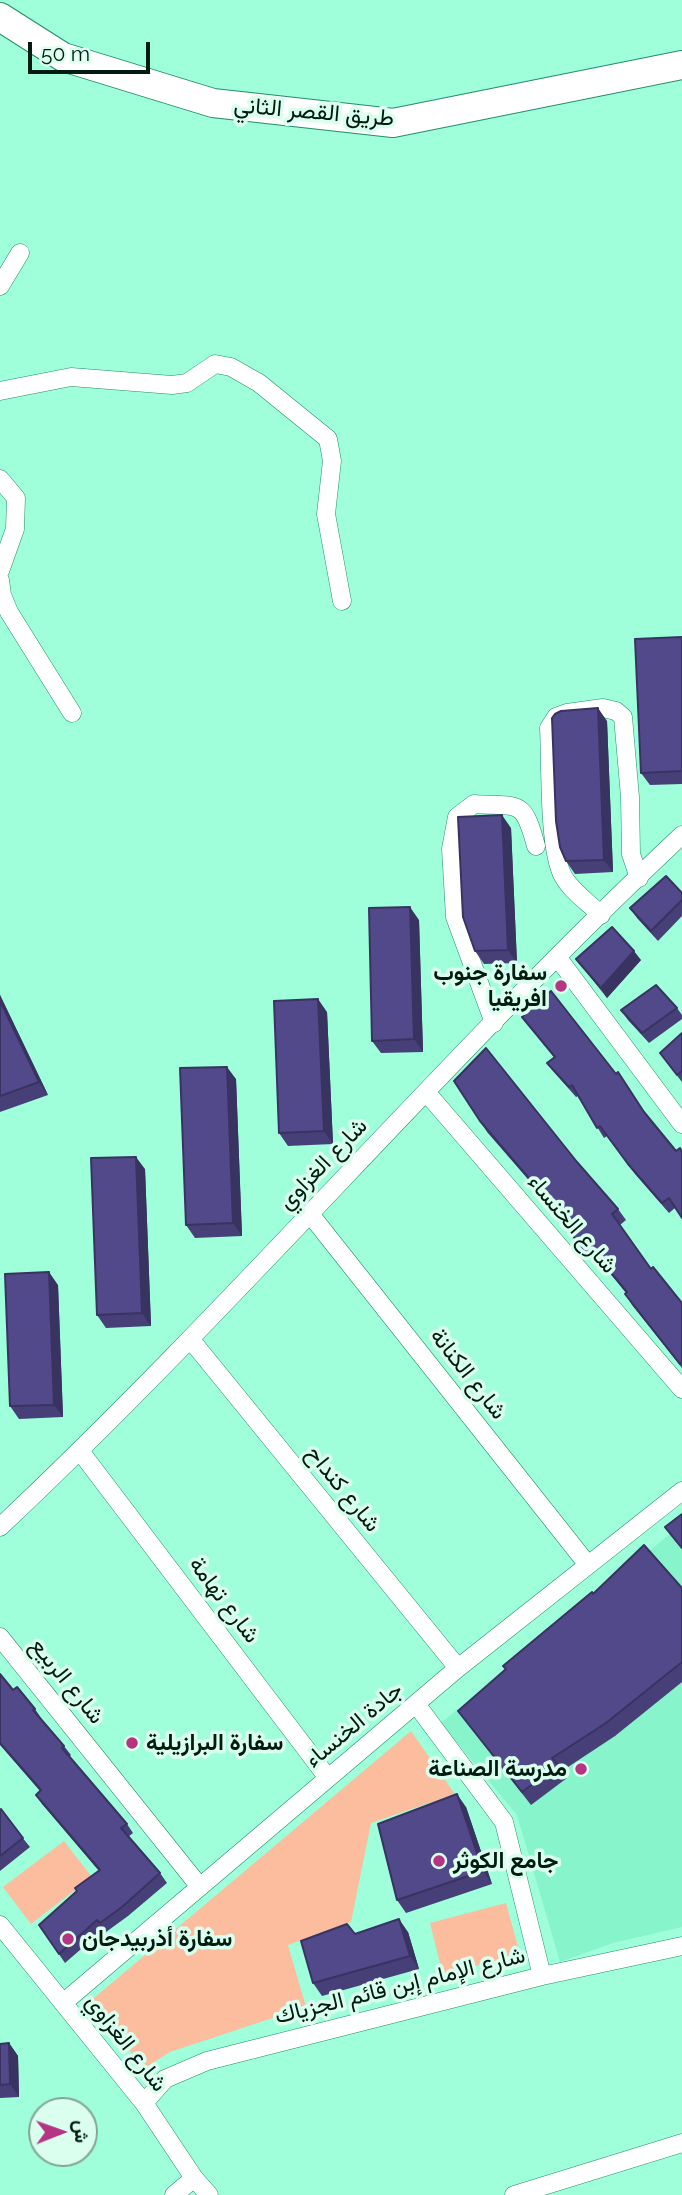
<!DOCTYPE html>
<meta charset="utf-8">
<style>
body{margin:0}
#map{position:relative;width:682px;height:2195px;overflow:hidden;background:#9effda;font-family:Raleway,Vazirmatn,sans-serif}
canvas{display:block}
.north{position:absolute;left:28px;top:2097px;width:70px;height:70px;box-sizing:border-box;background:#dbffef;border:2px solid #83a496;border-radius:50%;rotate:89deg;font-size:19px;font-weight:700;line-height:28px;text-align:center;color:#001b11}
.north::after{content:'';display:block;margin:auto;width:24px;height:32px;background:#b53582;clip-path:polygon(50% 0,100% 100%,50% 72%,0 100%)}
.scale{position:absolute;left:28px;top:42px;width:122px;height:32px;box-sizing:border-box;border:4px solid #001b11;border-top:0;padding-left:9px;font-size:21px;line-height:24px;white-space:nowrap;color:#001b11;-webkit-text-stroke:5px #dbffef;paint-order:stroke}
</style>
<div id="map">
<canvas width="682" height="2195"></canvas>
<div class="north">ش</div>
<div class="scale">50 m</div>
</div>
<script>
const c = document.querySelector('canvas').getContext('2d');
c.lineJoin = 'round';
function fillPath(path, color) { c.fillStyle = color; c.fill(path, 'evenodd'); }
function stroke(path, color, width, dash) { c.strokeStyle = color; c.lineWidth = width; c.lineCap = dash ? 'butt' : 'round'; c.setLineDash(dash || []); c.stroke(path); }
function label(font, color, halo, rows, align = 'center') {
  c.font = font + ' Raleway,Vazirmatn,sans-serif'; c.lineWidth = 7; c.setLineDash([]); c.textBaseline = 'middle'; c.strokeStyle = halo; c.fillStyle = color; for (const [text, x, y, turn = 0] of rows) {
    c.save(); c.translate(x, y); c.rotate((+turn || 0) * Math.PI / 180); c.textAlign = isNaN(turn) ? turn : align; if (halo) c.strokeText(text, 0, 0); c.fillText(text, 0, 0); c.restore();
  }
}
fillPath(new Path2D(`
 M682 1524V1927L613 1943 560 1962 517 1815 441 1723Z`), '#87f4cc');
fillPath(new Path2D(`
 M411 1731 455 1794 371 1823 351 1922 288 1945 306 2007 170 2052 145 2068 88 2003Z
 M64 1841 92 1877 31 1924 3 1887Z
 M506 1903 520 1954 443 1975 430 1923Z`), '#fbbd9e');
const street = new Path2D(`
 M0 286 20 253
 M0 391 71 377 172 385 187 383 215 364 231 367 259 383 328 439 332 461 326 514 342 601
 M0 479 16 498 15 529 0 571
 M0 580 2 595 9 612 72 713
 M601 915C589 903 571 891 563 876 548 849 551 763 549 728L556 717 567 713 603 708 616 711 623 717 630 797 631 854 639 878
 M558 958 682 1124
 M494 1023 455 917 451 849 457 817 474 804C520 807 523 798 536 846
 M426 1092 682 1389
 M310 1214 588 1565
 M191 1340 458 1668
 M80 1451 328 1778
 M0 1527C236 1305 446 1057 682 835
 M0 1637 200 1887
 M416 1704 504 1822 542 1976
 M0 1925 144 2103 194 2178 209 2195
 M63 2003 458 1668 682 1491
 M144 2103 165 2079 207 2061 542 1976 682 1946
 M174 2195 194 2178
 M514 2195 682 2143`);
const primary = new Path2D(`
 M0 17 63 57 213 103 393 123 682 65`);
stroke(street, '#238d6c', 19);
stroke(primary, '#238d6c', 30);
stroke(street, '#fff', 18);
stroke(primary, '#fff', 28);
fillPath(new Path2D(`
 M682 637V784L650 785 641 773Z
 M607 721 613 872 575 874 566 861Z
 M511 828 517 963 484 964 475 951Z
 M682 893V916L658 941 637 918 630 908Z
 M419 920 423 1052 381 1053 372 1041Z
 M576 959 641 960 607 998Z
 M0 995 48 1095 0 1112Z
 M677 1008 682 1015V1019L649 1043 628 1020 621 1010Z
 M327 1012 333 1144 288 1146 279 1133Z
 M522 1017 616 1074 625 1082 646 1115 675 1208 669 1213 635 1174 607 1136 604 1138 578 1096 576 1097 554 1072 547 1063 554 1057Z
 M682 1033V1082L667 1063Z
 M236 1079 242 1236 195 1238 186 1225Z
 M480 1121 577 1162 618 1209 626 1220 620 1225 651 1269 682 1303V1368L632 1305 625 1294 626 1293 591 1250 586 1254 553 1208 487 1132Z
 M145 1169 151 1326 106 1328 97 1315Z
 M58 1285 63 1417 19 1419 10 1406Z
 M682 1588V1682L615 1736 562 1771 567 1778 531 1805 458 1711 593 1594Z
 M0 1674 13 1690 35 1709 41 1718 40 1719 64 1746 71 1755 69 1757 127 1824 133 1833 128 1837 160 1873 167 1883 128 1916 106 1932 104 1929 65 1963 39 1925 99 1871 42 1804 36 1795 40 1791 0 1745Z
 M466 1807 492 1884 406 1913 397 1900Z
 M0 1810 30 1847 0 1871Z
 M408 1932 419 1969 322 1996 313 1983 355 1934Z
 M9 2043 18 2056 19 2097 0 2098V2044Z`), '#473f78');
fillPath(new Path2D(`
 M598 708 607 721 613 872 604 860Z
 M502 815 511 828 517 963 508 950Z
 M410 907 419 920 423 1052 414 1039Z
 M634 951 641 960 607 998 601 988Z
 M0 995 48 1095 39 1082 0 1001Z
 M318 999 327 1012 333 1144 324 1131Z
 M227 1067 236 1079 242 1236 233 1223Z
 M136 1157 145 1169 151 1326 142 1313Z
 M49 1272 58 1285 63 1417 54 1405Z
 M457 1794 466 1807 492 1884 483 1871Z
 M399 1919 408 1932 419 1969 410 1956Z
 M9 2043 18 2056 19 2097 10 2084Z`), '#393361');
const building = new Path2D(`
 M682 637V771L641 773 635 639Z
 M598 708 604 860 566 861 560 847 556 821 552 718 555 714 561 711Z
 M502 815 508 950 475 951 463 917 458 817Z
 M666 876 682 893V900L651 931 630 908Z
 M410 907 414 1039 372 1041 369 908Z
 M612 927 634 951 601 988 576 959Z
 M656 985 677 1008 642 1033 621 1010Z
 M551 991 616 1074 618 1072 644 1112 676 1151 680 1148 682 1152V1218L669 1198 662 1203 628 1164 600 1126 597 1128 572 1085 569 1087 547 1063 555 1057 522 1017Z
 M318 999 324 1131 279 1133 274 1001Z
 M0 1001 39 1082 0 1096Z
 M682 1033V1071L677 1075 660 1053Z
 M486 1048 577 1162 618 1209 612 1214 651 1269 653 1267 682 1303V1362L680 1364 625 1294 627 1292 583 1239 578 1243 545 1197 480 1121 454 1081Z
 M227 1067 233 1223 186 1225 180 1068Z
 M136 1157 142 1313 97 1315 91 1158Z
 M49 1272 54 1405 10 1406 5 1274Z
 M682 1514V1548L665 1527Z
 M644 1545 682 1588V1662L606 1723 552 1758 558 1765 522 1792 458 1711 506 1669 503 1666 592 1592 593 1594Z
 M0 1674 13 1690 17 1687 35 1709 33 1710 64 1746 62 1748 127 1824 121 1828 160 1873 122 1907 100 1923 97 1920 59 1954 39 1925 77 1891 75 1888 100 1870 36 1795 41 1790 0 1743Z
 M457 1794 483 1871 397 1900 378 1824Z
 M1 1809 23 1838 0 1856V1810Z
 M399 1919 410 1956 313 1983 301 1941 347 1924 355 1934Z
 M9 2043 10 2084 0 2085V2044Z`);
fillPath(building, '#52498b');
stroke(building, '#393361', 2);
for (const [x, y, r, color] of [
 [561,986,7,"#b53582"],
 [132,1743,7,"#b53582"],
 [581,1769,7,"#b53582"],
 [439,1861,7,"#b53582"],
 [68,1939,7,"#b53582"]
]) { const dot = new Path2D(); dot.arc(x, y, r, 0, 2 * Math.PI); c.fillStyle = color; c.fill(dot); stroke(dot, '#dbffef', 2.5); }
label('23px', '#001b11', '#dbffef', [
 ["طريق القصر الثاني",314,112,5],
 ["شارع الغزاوي",323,1164,-46],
 ["شارع الخنساء",572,1224,49],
 ["شارع الكنانة",468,1374,52],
 ["شارع كنداح",343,1489,51],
 ["شارع تهامة",224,1600,53],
 ["شارع الربيع",67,1681,51],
 ["جادة الخنساء",354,1725,-40],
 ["شارع الإمام إبن قائم الجزياك",400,1986,-14],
 ["شارع الغزاوي",126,2043,52]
]);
label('bold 23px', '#001b11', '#dbffef', [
 ["سفارة جنوب",547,973,"right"],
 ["افريقيا",547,999,"right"],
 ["سفارة البرازيلية",146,1743],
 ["مدرسة الصناعة",567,1769,"right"],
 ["جامع الكوثر",453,1861],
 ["سفارة أذربيدجان",82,1939]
], 'left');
</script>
